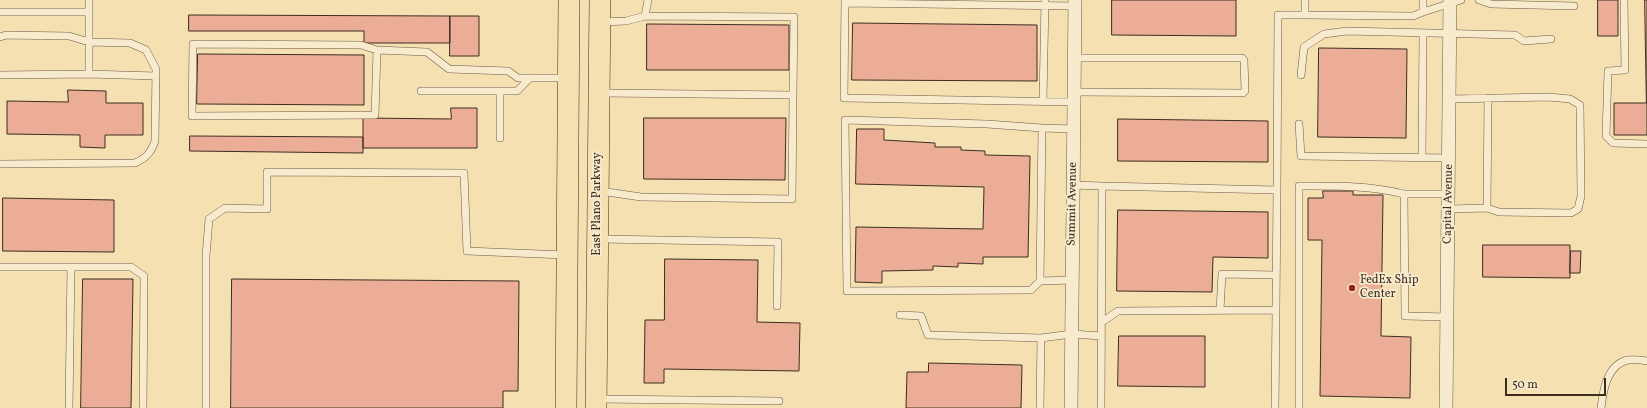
<!DOCTYPE html>
<style>
body{margin:0}
#map{position:relative;width:1647px;height:408px;overflow:hidden;background:#f5e0b2;font-family:Vollkorn,serif}
canvas{display:block}
.scale{position:absolute;left:1505px;top:378px;width:101px;height:18px;box-sizing:border-box;border:2px solid #3c2d21;border-top:0;padding-left:5px;font-size:12px;line-height:14px;white-space:nowrap;color:#3c2d21;-webkit-text-stroke:3px #f8ebcd;paint-order:stroke}
</style>
<div id="map">
<canvas width="1647" height="408"></canvas>
<div class="scale">50 m</div>
</div>
<script>
const c = document.querySelector('canvas').getContext('2d');
c.lineJoin = 'round';
function fillPath(path, color) { c.fillStyle = color; c.fill(path, 'evenodd'); }
function stroke(path, color, width, dash) { c.strokeStyle = color; c.lineWidth = width; c.lineCap = dash ? 'butt' : 'round'; c.setLineDash(dash || []); c.stroke(path); }
function label(font, color, halo, rows, align = 'center') {
  c.font = font + ' Vollkorn,serif'; c.lineWidth = 3.5; c.setLineDash([]); c.textBaseline = 'middle'; c.strokeStyle = halo; c.fillStyle = color; for (const [text, x, y, turn = 0] of rows) {
    c.save(); c.translate(x, y); c.rotate((+turn || 0) * Math.PI / 180); c.textAlign = isNaN(turn) ? turn : align; if (halo) c.strokeText(text, 0, 0); c.fillText(text, 0, 0); c.restore();
  }
}
const building = new Path2D(`
 M1112 0H1236V36L1112 35Z
 M1598 0H1618V36H1598Z
 M1645 0H1647V135H1614V103H1646Z
 M189 15 450 16V43H364V31H189Z
 M450 16H479V56H450Z
 M853 23 1037 25V81L852 80Z
 M647 24 789 25V70H647Z
 M1319 48 1407 49 1406 138 1318 137Z
 M198 54 364 55V105L197 104Z
 M68 90 106 91V103H143V135H105V148L80 147V135L7 134V101L68 102Z
 M451 108H477V148H363V118L451 119Z
 M644 118H786L785 180 644 179Z
 M1118 119 1268 121V162L1118 161Z
 M857 129H884V140L935 143V147H961V150L985 151V155L1030 156 1028 257H983V264L958 263V267L933 266V270L882 271V283L855 282 856 227 983 229 984 187 856 184Z
 M190 136 363 137V153L190 151Z
 M1323 191H1353V195H1383L1381 336 1411 337 1410 398 1320 396 1322 240H1308V198H1323Z
 M3 198 114 200V252L3 251Z
 M1118 210 1268 212V258L1213 257 1212 292 1117 291Z
 M1483 245H1570V278L1483 277Z
 M1571 251H1581L1580 273H1570Z
 M665 259 758 260 757 322 800 323 799 371 664 369V383H644L645 320H664Z
 M83 279H133L131 408H81Z
 M232 279 519 281 518 391H503V408H231Z
 M1119 336H1205V387L1118 386Z
 M929 363 1022 365 1021 408H906L907 372H928Z`);
fillPath(building, '#ebad96');
stroke(building, '#3c2d21', 1);
const service = new Path2D(`
 M845 0 844 98 1074 102
 M1305 0V15L1413 16 1423 12
 M1423 0V12L1461 0
 M1479 0 1491 4 1574 6
 M1624 0 1625 70 1608 71 1606 136 1613 143 1647 144
 M845 3 1075 6
 M0 12H89V0
 M645 16 648 0
 M601 22 626 21 645 16 794 17 793 95
 M0 37 6 35 69 36 89 42 130 43 146 50 156 69 155 141C151 153 146 158 135 163L0 164
 M377 50 375 115 192 116 193 44 361 45 377 50 427 52 449 69 508 71 518 78H566
 M89 74V12
 M0 75 89 74 156 76
 M1301 75 1304 47 1324 34 1347 31 1515 35 1524 41 1551 39
 M421 91H517L530 78
 M500 91V138
 M1074 92 1243 93 1245 91 1244 60 1242 58H1074
 M1043 101 1045 0
 M1299 124 1301 156 1450 158
 M1422 158 1423 34
 M1073 185 1102 186 1101 408
 M1102 186 1277 190 1276 310
 M1277 190 1278 15H1305
 M600 191 641 197 792 199 793 95 601 93
 M1487 208 1488 98
 M1449 209 1487 208 1499 212 1571 213 1578 209 1581 196 1580 105 1570 99 1549 97 1450 99
 M600 239 778 242 777 306
 M0 267H131L144 276 143 408
 M1072 280 1040 281 1042 128 1074 129
 M1040 281 1031 290 847 291 845 120 987 124 1042 128
 M1220 310 1222 274 1276 275
 M900 315 921 316 928 335 1041 338
 M1448 317 1405 316 1404 194H1449
 M1102 322 1118 311 1276 310 1275 408
 M598 399 779 401
 M69 408 71 267
 M206 408V256L209 219 225 208 267 209V172L464 173 467 251 565 255
 M1040 408 1041 338 1072 334 1101 336
 M1299 408V186C1335 186 1369 185 1404 194
 M1601 408C1603 391 1607 364 1628 360 1634 359 1641 360 1647 361`);
const minor = new Path2D(`
 M1071 408 1075 0
 M1446 408 1450 0`);
const primary = new Path2D(`
 M566 408 569 0
 M596 408 600 0`);
stroke(service, '#6a5a45', 8);
stroke(minor, '#6a5a45', 14);
stroke(primary, '#3c2d21', 22);
stroke(service, '#f8ebcd', 7);
stroke(minor, '#f8ebcd', 13);
stroke(primary, '#f5e0b2', 21);
for (const [x, y, r, color] of [
 [1352,288,4,"#8f2418"]
]) { const dot = new Path2D(); dot.arc(x, y, r, 0, 2 * Math.PI); c.fillStyle = color; c.fill(dot); stroke(dot, '#f8ebcd', 1.5); }
label('12px', '#3c2d21', '#f8ebcd', [
 ["East Plano Parkway",598,204,-90],
 ["Summit Avenue",1073,204,-89],
 ["Capital Avenue",1449,204,-89]
]);
label('12px', '#3c2d21', '#f8ebcd', [
 ["FedEx Ship",1360,281],
 ["Center",1360,295]
], 'left');
</script>
